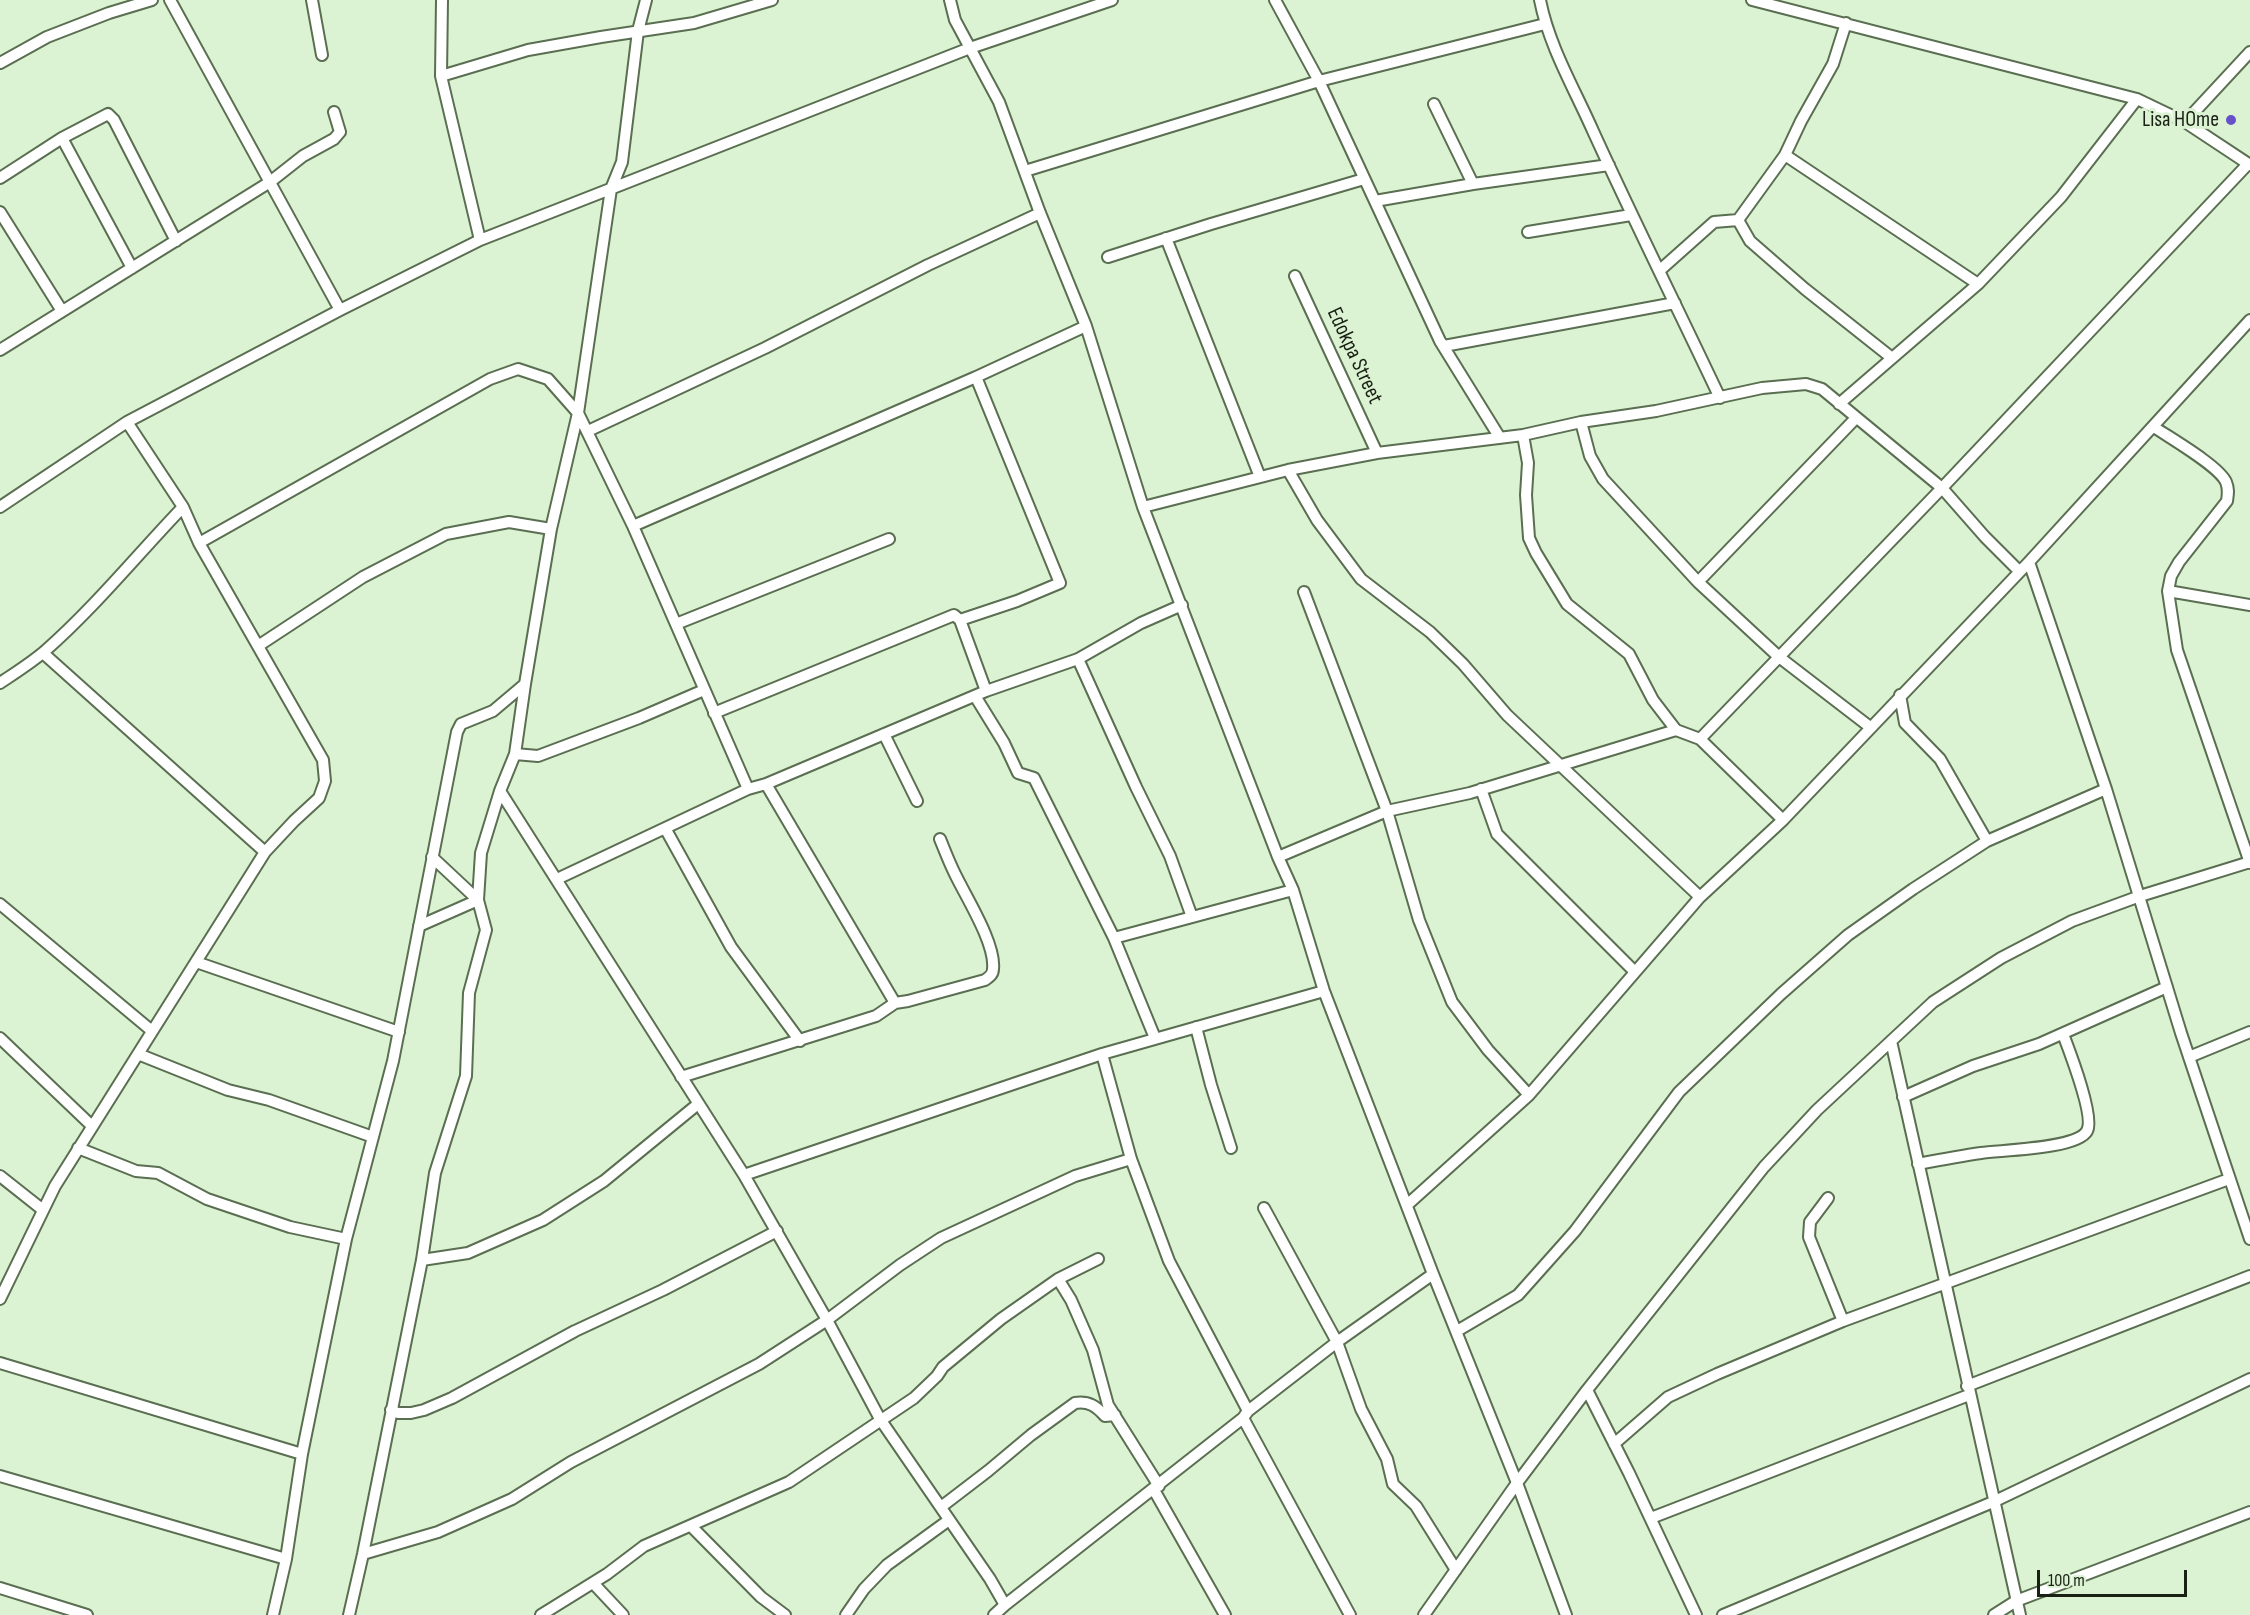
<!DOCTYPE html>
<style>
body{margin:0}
#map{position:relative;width:2250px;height:1615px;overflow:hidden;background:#dcf3d3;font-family:"Sofia Sans Condensed",sans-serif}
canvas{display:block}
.scale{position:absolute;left:2037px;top:1570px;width:150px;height:27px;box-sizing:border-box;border:3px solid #192115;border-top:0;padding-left:8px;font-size:18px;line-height:21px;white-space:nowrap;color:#192115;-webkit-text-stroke:4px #dcf3d3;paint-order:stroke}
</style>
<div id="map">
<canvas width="2250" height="1615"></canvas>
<div class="scale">100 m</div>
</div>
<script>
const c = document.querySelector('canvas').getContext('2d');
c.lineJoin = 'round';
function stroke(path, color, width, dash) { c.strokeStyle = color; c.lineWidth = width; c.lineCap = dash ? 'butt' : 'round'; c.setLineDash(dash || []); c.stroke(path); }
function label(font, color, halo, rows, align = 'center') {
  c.font = font + ' "Sofia Sans Condensed",sans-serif'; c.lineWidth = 6; c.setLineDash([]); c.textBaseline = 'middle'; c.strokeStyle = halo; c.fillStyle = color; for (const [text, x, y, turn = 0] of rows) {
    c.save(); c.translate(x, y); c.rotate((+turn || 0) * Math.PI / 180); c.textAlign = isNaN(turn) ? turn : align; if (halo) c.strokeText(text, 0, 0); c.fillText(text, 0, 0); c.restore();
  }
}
const minor = new Path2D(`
 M170 0 340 310
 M312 0 322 55
 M950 0 955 20 999 102 1040 213 1086 326 1143 507 1278 857 1293 890 1324 991 1433 1274 1517 1483 1566 1615
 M1275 0 1319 81 1440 341 1500 438
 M1540 0C1549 46 1574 88 1593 131 1634 221 1678 309 1720 398
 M1752 0 2137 99 2185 122 2250 165
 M0 63 47 37 109 13 152 0
 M441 76 442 0
 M1434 104 1473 184
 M2185 122 2250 52
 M62 138 132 268
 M1785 155 1978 284
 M1025 171 1319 81 1545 24
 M0 178 62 138 108 114 114 120 176 241
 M1375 201 1473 184 1609 165
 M0 212 62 311
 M1738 220 1785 155 1801 121 1833 64 1846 23
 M1738 220 1750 241 1805 289 1892 358
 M1528 232 1631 215
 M1166 238 1260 477
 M480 240 441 76 528 50 601 37 694 23 772 0
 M1108 257 1211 224 1364 179
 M1659 271 1714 222 1738 220
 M1295 276 1377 453
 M1444 346 1675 303
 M0 350 270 182 303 156 334 139 340 132 334 112
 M1839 404 1978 284 2061 197 2137 99
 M1581 422 1590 456 1603 479 1698 582 1779 657 1870 727
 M2154 427C2170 438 2219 466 2226 482 2229 489 2228 494 2227 501L2179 562 2171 576 2168 591 2177 650 2250 863
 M588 431 765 348 928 265 1040 213
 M1523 435 1528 463 1526 495 1529 538 1536 553 1567 604 1629 654 1653 700 1676 730 1700 739 1783 820
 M1288 470 1317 520 1361 579 1430 632 1463 664 1507 715 1700 897
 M0 507 127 422 340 310 480 240 970 48 1112 0
 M1143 507 1288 470 1377 453 1523 435 1581 422 1656 411 1762 388 1806 384 1822 389 1942 488 1985 537 2019 571
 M633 526 976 377 1086 326
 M199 543 490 379 518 369 548 379 578 413 633 526 748 789
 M2029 562 2106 789 2181 1033 2250 1239
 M1698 582 1856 418
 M2168 591 2250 605
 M1304 592 1387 811 1419 920 1452 1002 1488 1050 1529 1095
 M960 620 1017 601 1060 583 976 377
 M676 624 889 539
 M258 646 363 577 446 534 509 522 551 529
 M43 653 265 852
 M1078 659 1136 787 1170 856 1192 917
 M0 683C15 673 31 663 45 651 95 607 137 555 183 507
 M1900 695 1905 723 1940 759 1987 841
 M975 696 1004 743 1018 773 1034 778 1114 938 1155 1038
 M714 713 954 615 960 620 986 691
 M884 734 917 801
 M1700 739 1942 488 2248 164
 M515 754 538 756 639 718 704 690
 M1481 789 1497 834 1635 972
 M500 791 744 1175 827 1320 880 1419 990 1579 1005 1605 994 1615
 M665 828 731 947 800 1041
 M1278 857 1387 811 1470 793 1676 730
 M557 879 748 789 766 784 986 691 1078 659 1141 623 1182 605
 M0 904 152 1031
 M419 926 478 900 432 857
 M1114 938 1293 890
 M196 962 399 1032
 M895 1003 908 1001 985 980C989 977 993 975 993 969 996 944 966 897 955 874 949 862 945 851 940 839
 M1196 1027 1211 1085 1231 1148
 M0 1038 92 1126
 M1891 1041 2020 1615
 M138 1054 228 1090 269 1100 373 1137
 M1102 1054 1131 1159 1169 1261 1248 1411
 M2189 1057 2250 1032
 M681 1077 876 1016 895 1003 766 784
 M1903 1097 1973 1066 2039 1044 2167 987
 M78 1148 136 1171 158 1173 207 1199 290 1227 346 1239
 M1918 1164C1939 1160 1960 1156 1981 1153 2002 1150 2077 1149 2087 1131 2095 1117 2069 1050 2063 1034
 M744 1175 1102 1054 1324 991
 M0 1176 43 1210
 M1828 1198 1810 1222 1809 1237 1843 1321
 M1407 1205 1529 1095 1700 897 1783 820 2029 562 2250 320
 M1264 1208 1337 1342 1361 1409 1387 1459 1393 1484 1416 1506 1456 1570
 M422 1260 468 1253 543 1220 604 1181 698 1104
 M1058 1279 1071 1300 1093 1350 1108 1405 1159 1486
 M0 1299 55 1186 265 852 294 821 319 798 325 781 323 760 199 543 183 507 127 422
 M1457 1331 1518 1295 1575 1231 1679 1092 1781 994 1848 935 1913 889 1987 841 2106 789
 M0 1363 302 1454
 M1967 1386 2250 1276
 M1587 1390 1629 1473 1696 1615
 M391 1410 398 1413H411L424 1410 452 1398 575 1331 663 1290 777 1231
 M1243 1418 1350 1615
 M1614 1444 1668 1397 1717 1374 1843 1321 2229 1179
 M0 1476 286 1559
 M1154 1490 1225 1615
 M941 1507 988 1471 1031 1435 1075 1403C1089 1401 1096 1406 1105 1416L1115 1415
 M1651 1518 1969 1395
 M691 1526 761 1597 785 1615
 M363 1554 438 1532 512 1499 571 1462 759 1364 827 1320 900 1265 941 1238 1075 1176 1131 1159
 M593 1583 623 1615
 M0 1588 87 1615
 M1005 1605 1243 1418 1248 1411 1337 1342 1433 1274
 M273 1615 286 1559 302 1454 346 1239 393 1061 457 732 461 724 493 711 525 684
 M349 1615 363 1554 422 1260 435 1173 466 1076 469 993 486 930 478 900 481 853 500 791 515 754 525 684 551 529 578 413 611 189 622 162 638 31 646 0
 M541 1615 607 1574 644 1546 789 1482 914 1398 937 1376 943 1367 1001 1319 1058 1279 1098 1259
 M846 1615 864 1589 887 1565 949 1520
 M1424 1615 1517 1483 1587 1390 1764 1167 1817 1110 1933 1002 2001 958 2072 921 2140 896 2250 862
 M1723 1615 1993 1502 2250 1379
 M1994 1615 2016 1601 2250 1512`);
stroke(minor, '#5a6e51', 14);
stroke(minor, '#fff', 10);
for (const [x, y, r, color] of [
 [2231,120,6,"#6651ca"]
]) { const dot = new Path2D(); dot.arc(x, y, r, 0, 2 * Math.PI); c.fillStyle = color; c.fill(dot); stroke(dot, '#dcf3d3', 2); }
label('22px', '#192115', '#dcf3d3', [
 ["Lisa HOme",2219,120]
], 'right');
label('22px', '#192115', '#dcf3d3', [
 ["Edokpa Street",1354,356,65]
]);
</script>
